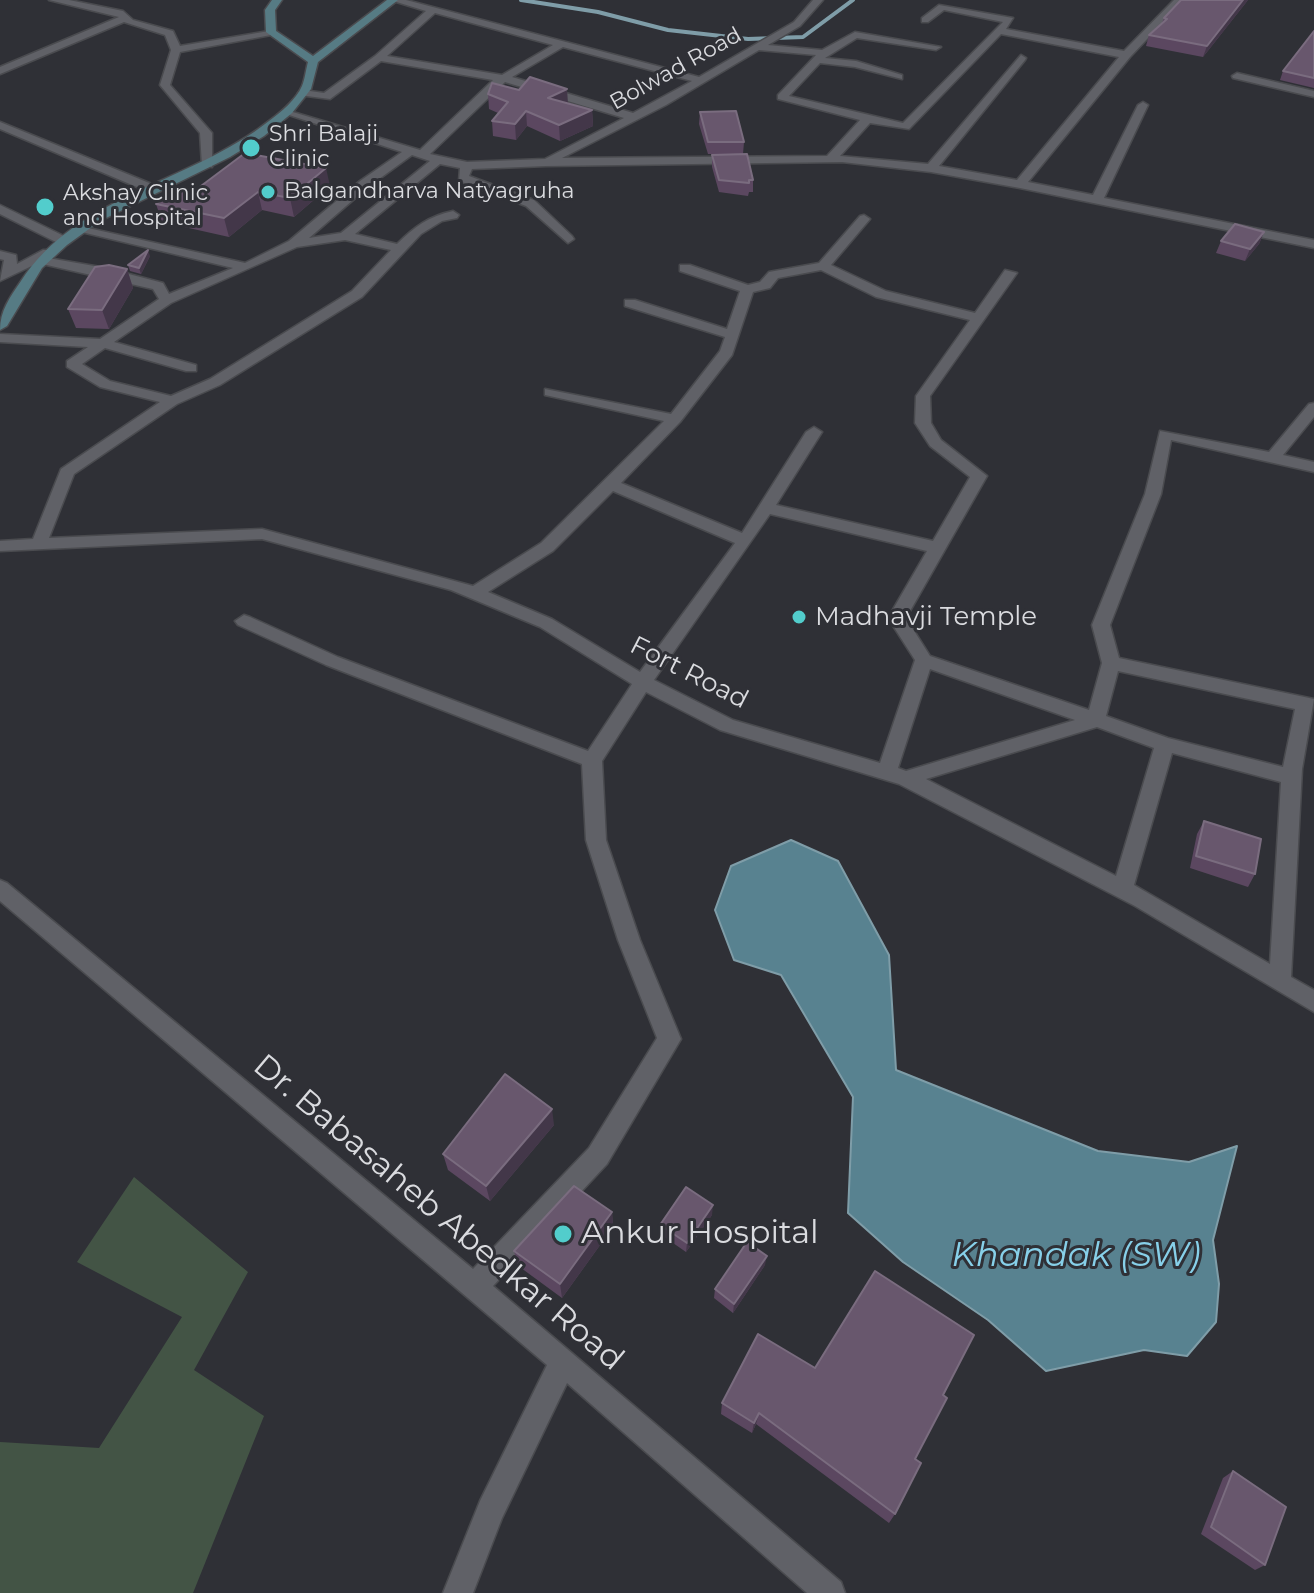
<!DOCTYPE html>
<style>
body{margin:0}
canvas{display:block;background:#2f3036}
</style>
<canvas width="1314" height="1593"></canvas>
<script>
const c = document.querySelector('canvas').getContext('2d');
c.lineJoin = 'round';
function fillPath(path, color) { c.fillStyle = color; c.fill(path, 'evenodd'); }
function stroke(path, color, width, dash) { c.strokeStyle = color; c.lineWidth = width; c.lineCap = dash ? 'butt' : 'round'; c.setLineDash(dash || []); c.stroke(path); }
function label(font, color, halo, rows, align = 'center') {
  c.font = font + ' Montserrat,sans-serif'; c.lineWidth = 6; c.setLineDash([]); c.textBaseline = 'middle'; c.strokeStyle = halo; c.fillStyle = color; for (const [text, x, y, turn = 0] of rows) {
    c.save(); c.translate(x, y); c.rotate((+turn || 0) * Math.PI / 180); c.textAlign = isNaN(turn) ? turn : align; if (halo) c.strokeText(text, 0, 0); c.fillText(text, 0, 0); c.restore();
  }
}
fillPath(new Path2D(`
 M134 1177 248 1272 194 1370 264 1416 193 1593H0V1442L99 1448 182 1317 77 1262Z`), '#435445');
const water = new Path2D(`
 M791 840 838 861 889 955 896 1070 1098 1151 1189 1162 1237 1146 1213 1240 1219 1284 1216 1322 1187 1356 1144 1350 1046 1371 988 1320 903 1262 848 1213 853 1097 781 975 734 960 715 910 731 866Z`);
fillPath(water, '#588290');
stroke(water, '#7f9da8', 2);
stroke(new Path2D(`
 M521 0 598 12 668 30 748 39 803 37 853 0`), '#7f9da8', 4);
const street = new Path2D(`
 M49 0H69L123 11 133 20 173 31 180 46 275 30 276 32 271 35 180 52 170 85 212 133V167L202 165 200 133 160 85 171 50 165 35 124 22 0 74V67L119 17Z
 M390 0H406L699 77 794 22 813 0H823L800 26 768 45 822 50 855 32 941 47 936 50 857 38 825 58 856 61 902 75V79L855 67 820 63 789 96 903 123 1003 22 944 10 928 22H922V18L939 5 1013 18 1006 29 1124 51 1174 0H1184L1130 57 1028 182 1093 195 1138 105 1143 102 1148 105 1104 198 1314 240V248L1020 188 931 172 842 162 546 166 472 169 469 176 534 200 572 236 574 239 568 243 526 206 459 181 460 168 440 164 355 234 397 244C414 227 429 216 453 211L459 215 457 218 442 221 421 234 362 297 220 385 177 404 74 474 49 538 262 529 473 586 541 543 664 421 545 395V389L671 414 720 351 725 337 625 306V300H635L727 329 740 291 680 271V265H690L748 285 760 282 769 272 819 263 860 216 864 215 870 219 831 265 886 291 975 313 1005 270 1017 273 930 396 931 423 941 440 987 476 906 618 930 656 1089 710 1102 663 1092 625 1145 494 1160 431 1269 452 1309 404 1314 403V417L1283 455 1314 462V472L1171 440 1161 494 1110 625 1119 658 1314 699 1302 769 1291 977 1314 990V1012L1135 906 899 784 720 730 646 692 602 761 606 840 640 940 681 1039 607 1164 493 1286 841 1582 845 1593H807L567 1383 502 1518 473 1593H443L480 1501 547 1365 0 901V880L7 883 473 1269 589 1148 657 1038 618 940 586 840 582 764 326 665 238 625 235 621 244 615 250 617 338 657 588 751 632 684 540 627 451 590 262 539 0 551V541L33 539 61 469 160 402 100 387 67 367V361L88 347 0 342V334L100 339 159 299 153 289 38 263 0 281 4 260 0 259V251L16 255 17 264 43 250H53L54 253 48 258 106 268 163 283 169 294 233 268 73 230 79 226 245 263 289 241 360 181 402 152 286 114V110L420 150 493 80 381 61 330 99 299 95 298 93 303 90 324 93 375 56 426 11ZM435 13 553 45 502 75 387 56ZM1001 34 1119 57 1017 180 939 166 1025 60 1026 58 1021 55 928 164 840 156 870 123 909 129ZM563 47 692 81 633 113 512 77ZM759 50 816 55 778 95V99L860 120 827 156 562 158 666 105ZM505 82 624 118 545 159 467 162 430 154ZM412 155 430 161 341 233 309 238 368 187ZM345 240 391 250 352 291 210 379 171 396 110 381 82 364 105 348 186 371H196V365L114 342 171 303 297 247ZM821 270 876 297 970 320 916 396 915 423 930 446 970 477 933 541 776 505 822 432 814 427 806 432 742 533 621 483 680 422 732 355 753 292 770 288 778 278ZM613 491 735 543 640 672 552 619 488 592 553 551ZM770 514 927 551 888 618 915 660 880 763 733 720 654 680ZM930 669 1075 720 906 771 898 768ZM1118 671 1295 709 1283 767 1168 738 1106 716ZM1097 727 1154 748 1116 876 926 779ZM1172 753 1281 782 1270 964 1134 885Z
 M1237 73 1314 91V97L1233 78 1232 76Z
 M0 122 159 187 161 190 151 193 0 129Z
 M0 205 68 238 70 241 60 244 0 214Z`);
const secondary = new Path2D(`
 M272 0H282L275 10 276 31 313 56 387 0H398L318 62 311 89 292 113 264 136 230 157 100 221 67 245 42 268 7 326 0 330C0 311 10 297 21 281 77 195 192 182 269 121 281 112 296 100 302 86 305 79 306 69 308 62L266 32 265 10Z`);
stroke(street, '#4a4b4f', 3);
stroke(secondary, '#4a4b4f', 3);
fillPath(street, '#606167');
fillPath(secondary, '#567b84');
fillPath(new Path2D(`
 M1248 0 1203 57 1146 46 1149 35 1162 23 1164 18Z
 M1314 31V88L1280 80 1283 71Z
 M488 94 568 103 592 110 593 126 560 141 527 126 516 140 493 136 492 121 498 113 489 109Z
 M700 112 744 142 743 154H708L699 124Z
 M712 155 753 180V192H749L748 196 719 192 712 167Z
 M330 186 294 217 262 210 229 237 162 222 156 204 193 192Z
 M1264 232 1259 244 1245 261 1216 253 1221 241Z
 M150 256 141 274 130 271 128 265Z
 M127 269 133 288 109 329 76 328 68 309Z
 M1204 821 1255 874 1248 887 1190 868 1197 834Z
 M554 1125 490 1201 448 1170 443 1154Z
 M612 1212 613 1227 562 1298 517 1265 514 1251Z
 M712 1215 686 1252 660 1234V1225Z
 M765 1265 733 1313 714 1298 715 1289Z
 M815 1368 943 1395 915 1459 895 1514 889 1523 756 1424 752 1433 721 1414 722 1403Z
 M1233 1471 1265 1565 1255 1570 1201 1534 1223 1478Z`), '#5b4760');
fillPath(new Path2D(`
 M1243 0H1248L1203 57 1207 46Z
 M567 89 568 104 548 98Z
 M592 110 593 126 560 141 559 125Z
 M526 111 527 126 516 140 515 124Z
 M326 168 330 186 294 217 290 198Z
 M258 192 262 210 229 237 224 218Z
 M1264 232 1259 244 1245 261 1250 249Z
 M148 250 150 256 141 274 139 268Z
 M127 269 133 288 109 329 102 310Z
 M552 1109 554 1125 490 1201 486 1186Z
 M713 1205 712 1215 686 1252 687 1243Z
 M612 1212 613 1227 562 1298 560 1284Z
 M767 1256 765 1265 733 1313 734 1304Z
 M759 1413 756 1424 752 1433 754 1423Z`), '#433749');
const building = new Path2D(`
 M1181 0H1243L1207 46 1149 35 1167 19 1164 18Z
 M1314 31V78L1283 71Z
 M530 77 567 89 548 98 592 110 559 125 526 111 515 124 492 121 508 102 488 94 492 83 519 90Z
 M736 111 744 142H708L700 112Z
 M245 153 326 168 290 198 258 192 224 218 156 204 178 189 193 192Z
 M747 154 753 180H749V183L719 180 712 155Z
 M1235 224 1264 232 1250 249 1221 241Z
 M148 250 139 268 128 265Z
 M109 265 127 269 102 310 68 309 95 267Z
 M1204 821 1261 839 1255 874 1196 856Z
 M505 1074 552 1109 486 1186 443 1154Z
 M574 1186 612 1212 560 1284 514 1251Z
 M686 1187 713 1205 687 1243 660 1225Z
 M747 1242 767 1256 734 1304 715 1289Z
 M875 1271 974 1335 943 1395 947 1398 915 1459 921 1463 895 1514 759 1413 754 1423 722 1403 758 1334 815 1368Z
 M1233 1471 1286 1507 1265 1565 1211 1527Z`);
fillPath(building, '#68576d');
stroke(building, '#7a6c7f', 2);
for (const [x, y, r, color] of [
 [251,148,10,"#52cdcc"],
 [268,192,8,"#52cdcc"],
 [45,207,10,"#52cdcc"],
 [799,617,8,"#52cdcc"],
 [563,1234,10,"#52cdcc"]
]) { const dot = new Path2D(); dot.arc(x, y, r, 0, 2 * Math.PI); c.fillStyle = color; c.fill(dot); stroke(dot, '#2f3036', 3); }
label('22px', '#dadbdf', '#2f3036', [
 ["Bolwad Road",676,69,-29]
]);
label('22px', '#dadbdf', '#2f3036', [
 ["Shri Balaji",269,135],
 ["Clinic",269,160],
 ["Balgandharva Natyagruha",284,192],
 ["Akshay Clinic",63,194],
 ["and Hospital",63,219]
], 'left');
label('26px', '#dadbdf', '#2f3036', [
 ["Madhavji Temple",815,617]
], 'left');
label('26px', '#dadbdf', '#2f3036', [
 ["Fort Road",689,673,27]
]);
label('32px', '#dadbdf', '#2f3036', [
 ["Dr. Babasaheb Abedkar Road",438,1213,40]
]);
label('32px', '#dadbdf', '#2f3036', [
 ["Ankur Hospital",581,1234]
], 'left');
label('italic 34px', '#87d0e9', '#2f3036', [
 ["Khandak (SW)",1076,1256]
]);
</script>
